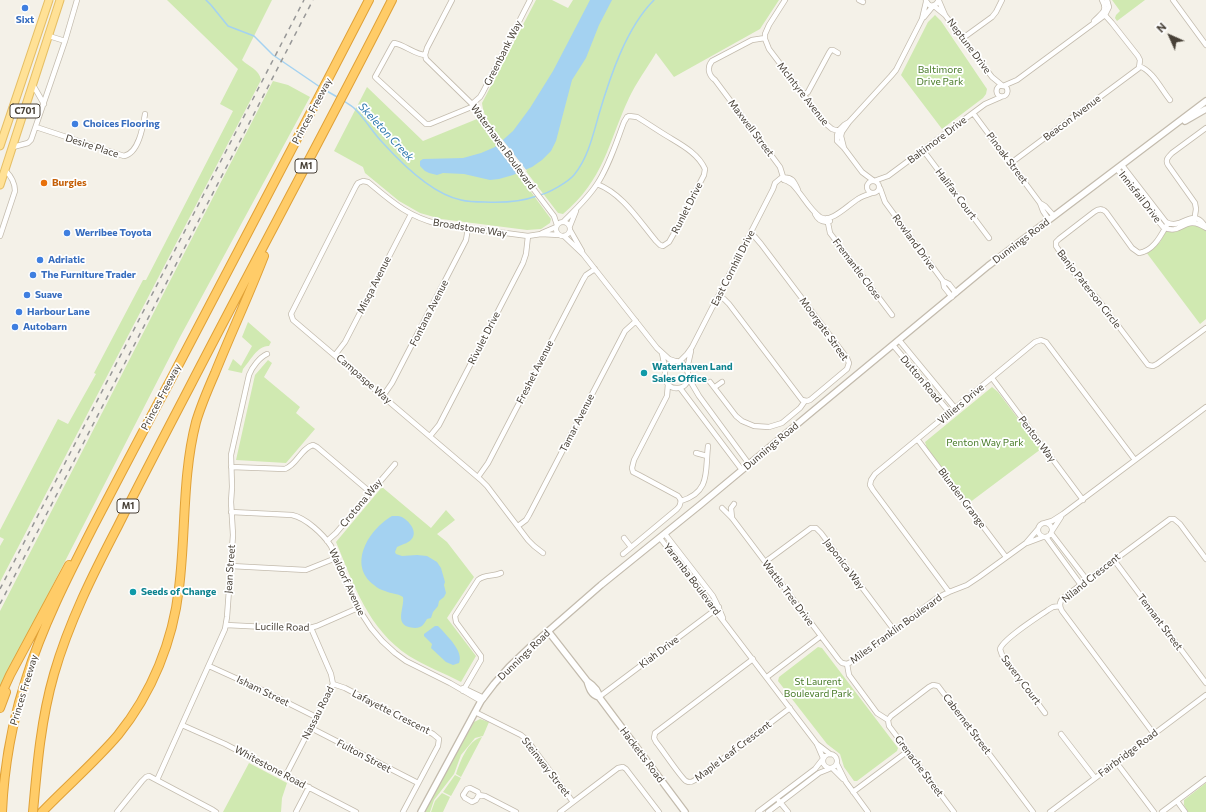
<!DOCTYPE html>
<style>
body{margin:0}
#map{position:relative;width:1206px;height:812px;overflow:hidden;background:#f4f1e8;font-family:Commissioner,sans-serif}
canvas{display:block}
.north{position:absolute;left:1150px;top:16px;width:40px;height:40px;-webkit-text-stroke:3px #fff;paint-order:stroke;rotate:315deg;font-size:11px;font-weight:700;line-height:16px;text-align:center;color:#484137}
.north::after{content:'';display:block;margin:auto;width:14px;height:18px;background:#484137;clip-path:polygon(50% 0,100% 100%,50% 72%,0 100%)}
</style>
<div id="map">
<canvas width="1206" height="812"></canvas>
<div class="north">N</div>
</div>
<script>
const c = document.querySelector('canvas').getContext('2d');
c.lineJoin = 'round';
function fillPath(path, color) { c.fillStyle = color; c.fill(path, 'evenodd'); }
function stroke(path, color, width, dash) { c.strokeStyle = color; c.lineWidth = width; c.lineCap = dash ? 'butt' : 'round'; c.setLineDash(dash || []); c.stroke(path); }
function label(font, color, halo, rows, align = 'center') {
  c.font = font + ' Commissioner,sans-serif'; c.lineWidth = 3.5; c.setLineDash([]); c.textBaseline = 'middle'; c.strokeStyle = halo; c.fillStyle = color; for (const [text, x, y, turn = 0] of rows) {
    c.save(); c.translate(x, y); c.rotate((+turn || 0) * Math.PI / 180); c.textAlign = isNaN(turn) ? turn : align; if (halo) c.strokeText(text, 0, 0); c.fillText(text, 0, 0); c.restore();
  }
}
fillPath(new Path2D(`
 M167 0H272L242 60C249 67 259 69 261 80L0 582V546L4 539 0 537V530L58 419 68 424 96 374 94 373 143 280H146L233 111 220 104 238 69Z
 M536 0H552L568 8 573 0H779L760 29 674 77 656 53C647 68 636 83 629 98 608 143 604 180 563 214L558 213 492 127C487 119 483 113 482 103Z
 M1112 0H1145L1117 21 1115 18 1116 15 1120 11Z
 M935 15 941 21 987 89 986 94 983 98 942 129 901 75 928 22Z
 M273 81 288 85 310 97 180 337 0 688V611Z
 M367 87 423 141 477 119 551 219 550 223 541 229 527 230 441 219 420 213 399 201 365 173 363 167 334 151Z
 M1192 224 1202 228 1206 231V319L1200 324 1146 252 1160 242 1165 233 1167 231H1176Z
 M248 322 271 342 269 346C258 345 250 361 243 369L242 373 228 370 233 359 241 366 252 346 242 337Z
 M268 360 272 363 264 377 300 407 296 413 315 429 286 463 236 460 255 375Z
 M992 387 998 392 1041 449 969 503 927 448 925 442Z
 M382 487 431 528 446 510 455 520 437 534 447 542 474 577 447 618 476 656 461 682C444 673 425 666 409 656 368 629 354 585 336 542Z
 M818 647 822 648 898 748 897 751 857 781H854L844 767 840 754 827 744 778 681 779 677Z
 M480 719 489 722 483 736 475 738 461 755 454 774 434 800 430 812H424L474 722Z
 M482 737 461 777 456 774C460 762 468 740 482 737Z
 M249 763 287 783 282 798 281 812H223Z
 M455 775 461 778 451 796 443 792Z
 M1206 783V812H1188L1184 805V800Z
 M442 793 450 797 443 812H431L435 801Z`), '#d0e9b1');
fillPath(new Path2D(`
 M590 0H612L599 25 586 58 572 80 556 141 551 151 542 160 532 167 513 175 499 179 490 180 464 174 443 173 437 175 429 173 425 171 420 166V161L423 159 463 158 481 153 495 147 513 131 530 108 553 71Z
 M392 516C393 516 397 516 398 516 406 517 417 529 413 537 410 543 403 544 397 547L395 552 396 554 402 556 417 555 427 556 437 562 441 568 445 582 444 585 446 593 444 597 439 601 438 606 433 612 431 618 427 619C424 624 422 628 415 628 392 627 405 608 403 597 397 593 392 594 385 591 381 590 377 588 374 585 347 565 369 529 392 516Z
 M435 626H438L441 629C448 637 464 652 459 663L453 665 446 662 431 648 432 644 424 636V634Z`), '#a4d2f1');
fillPath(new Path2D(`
 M502 139 527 171 518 175 495 145Z`), '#f4f1e8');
stroke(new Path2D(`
 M206 0 211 5 228 26 254 36 273 55 320 87
 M325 90 339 98
 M344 101C348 104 353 106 356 110 366 120 373 133 383 143 402 164 432 194 461 200 469 202 477 202 485 202 503 203 520 202 537 196
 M540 195C549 193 568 182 574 175 588 158 593 135 599 114 610 77 626 28 654 0`), '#a4d2f1', 1.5);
const minor = new Path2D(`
 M452 0 427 48 425 55 426 59 472 104 484 124 554 216 557 225
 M785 0 769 25 765 34V39L769 49 825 123 832 129 842 132
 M859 0 863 2
 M1173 0 1206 45
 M926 1 929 5 932 6 936 4 939 0
 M939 1 945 15
 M934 6 945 15 992 77 1003 86
 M924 17 933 6
 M1094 21C1102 13 1108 11 1102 0
 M49 36 65 41 77 0
 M765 38 752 40 712 61C707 67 708 75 715 80L780 167 784 180
 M963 38 992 17 996 12 1002 0
 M425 55C414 54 405 45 394 43L392 46 375 77 376 78 426 124H430L474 106
 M1139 66C1153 71 1161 89 1170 100
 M33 85 44 104
 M996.5 91a5.5 5.5 0 1 1 11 0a5.5 5.5 0 1 1-11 0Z
 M1003 86 1017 80 1105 15 1109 7 1107 0
 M804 95 808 92 829 53 831 50H833L838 53
 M472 104 480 97 483 92 530 0
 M973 113 1040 203 1043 211 1049 220
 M849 122 844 125 839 130 837 135V141L844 148 862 172 874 181
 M36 127 124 156C139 153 143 126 145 114
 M13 147 28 143 31 140 65 41
 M844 148 841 136 842 132 849 122 891 76 896 70 922 19 926 2
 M923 150 989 238
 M1011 163 1139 68 1140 60 1138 56 1112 23 1103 13
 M1122 165 1166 222C1182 231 1192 206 1205 226
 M1117 169 1163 227C1182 237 1184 213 1206 228
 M784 180 787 181 792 184C802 194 809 209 820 217 831 224 849 204 858 199 862 196 867 195 872 193
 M867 187a6 6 0 1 1 12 0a6 6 0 1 1-12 0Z
 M874 181 888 176 985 104 1001 97
 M880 188 885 202 943 281 944 287 952 297
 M1040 203 1045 206 1054 216
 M815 214C818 220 823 223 830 221
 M827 218 830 233 892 315
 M564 221C575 210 588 198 597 184 609 166 616 143 624 122L627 117 629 116 637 117C647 123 657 130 667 136 680 144 698 153 705 169L704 175 673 235 669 242 663 246 660 245 656 241C639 221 623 194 597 184
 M556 229a7 7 0 1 1 14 0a7 7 0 1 1-14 0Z
 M1194 222 1196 209 1195 203 1168 165C1165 160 1168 157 1172 153L1206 128
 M1168 223C1161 235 1154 251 1139 253L1132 248 1106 212C1102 208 1098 209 1094 212L1059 239 1056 242V246L1075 274 1097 298 1148 365 1153 366 1157 364 1206 328
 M570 226 576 211
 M570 230 582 251
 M542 233 556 227
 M0 236 15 191C15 182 11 176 5 170
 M564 236 583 254 657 348 669 359 675 361
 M943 281 949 284 956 293
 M719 296 724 299 729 304 802 400 807 401 810 400 847 369 849 363 847 358 761 244 755 237 750 235
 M899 340 955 408
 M893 345 950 413
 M662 353 665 368
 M335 355 345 342 411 214
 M675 361C690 361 694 387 678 388 663 390 659 366 675 361Z
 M680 361 687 354 692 347 773 189 775 183 781 178C792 176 794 181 798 190
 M687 369 691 351
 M992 378 1083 500
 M689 379 699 396 749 464
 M710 382 736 416 742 421 754 426 769 427 782 423 800 408 805 401
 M715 387 722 382
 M680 388 742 470
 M383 396 392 383 466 240 468 228
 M430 436 439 425 523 263 526 254 528 236
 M918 440 1006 557
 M696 453 707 456
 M231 467 285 469C297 465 301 448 313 445L317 447 370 492
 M478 477 488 463 583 280 586 275 595 269
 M681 501C711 492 705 471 708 446
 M722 508 732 518 839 660 842 663 847 664
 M231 512 292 515C306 518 323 534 331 546L358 608 371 628 382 641 395 653 406 661 450 683 481 701
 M732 518 731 508 734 504
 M1038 530a7 7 0 1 1 14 0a7 7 0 1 1-14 0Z
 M1045 523 1052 521 1063 514 1206 407
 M518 526 526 520 529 515 625 331 636 321
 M1052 531 1061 517
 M1051 533 1087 580
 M665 534 713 596 716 602 723 618
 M1046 537 1081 585
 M624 538 631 547
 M660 538 817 744 823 758
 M327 541 336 533 395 464
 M1027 543 1043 537
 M543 553 534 546 528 540 487 486 481 480 293 320 291 314 356 186 358 183 363 181 368 182C392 202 407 216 438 224L528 236 541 234 559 235
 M623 554 677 509C681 505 682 500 678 496L639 475 633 472 632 468 634 460 667 396 668 384
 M1114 560 1206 683
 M765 562 807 531 811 528H816L821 533 894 630
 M231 566 306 570 336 558
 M949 592 873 490 870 485 871 480 875 474 1035 342 1041 340 1046 342 1135 460
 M226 625 306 629 317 626 358 608
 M753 659 655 733 654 738 656 742C662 749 681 778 686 781 690 783 692 782 695 780L790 708
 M847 664 855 660 937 598 949 592 967 585 979 577 1026 543 1038 529
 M847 664 849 675 877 713 888 720
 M209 666 262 690 316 717
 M767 677 821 636
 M333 684 345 688 433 734 439 739 438 746 403 812
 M463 688 484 698
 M463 691 481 660V656L456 622 455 616 478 580C485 574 493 577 501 573
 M599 697 719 607
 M475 712 521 735 527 740 573 802
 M1045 713 1002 655 1000 649C1003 639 1038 617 1048 610L1053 607 1060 606
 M888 720 891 716 929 687 933 685 938 686 1033 812
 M888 720 889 726 954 812
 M182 725 225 744 356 812
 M311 728 418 783
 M1061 734 1095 778
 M1154 734 1062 611C1059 606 1059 602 1063 598L1170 519H1174L1180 524 1206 559
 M817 744 830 754
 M823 761a7 7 0 1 1 14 0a7 7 0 1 1-14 0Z
 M1116 762 1154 812
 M837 764 846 782 868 812
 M832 768 843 779
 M286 775 333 684 331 674 311 628
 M157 780 225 629 227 617 233 535 231 502 232 487 231 455 249 375C252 367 260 357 267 354
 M853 792 908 751
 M479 795 476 800 472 802 465 798 463 795 467 789 470 788 478 792 479 795 485 796 516 812
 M779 801 788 812
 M1177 801 1185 812
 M117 812 142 781 146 777 149 776 213 810 216 812
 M296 812 309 787
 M560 812 618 768 623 767 626 769 659 812
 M758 812 815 769 822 760
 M768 812 819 773 829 769
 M1050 812 1206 695
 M1162 812 1206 779`);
const tertiary = new Path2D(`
 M1185 121 1206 109
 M548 631 587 681C593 685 599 690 599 697L685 812
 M587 681C589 688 591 695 599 697
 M421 812 481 701 494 684 509 667 530 647 601 585 700 505 819 406 988 266 1206 101`);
const primary = new Path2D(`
 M0 146 49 0
 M0 185 60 0`);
const motorway = new Path2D(`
 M0 697 10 675 69 565
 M0 708 6 692
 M2 812C4 767 12 722 26 679 42 627 68 576 93 527 118 479 143 431 169 383 236 256 303 128 369 0
 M33 812C37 766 41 719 54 674 69 622 93 574 118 526 140 482 163 438 186 394 254 262 325 132 392 0
 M42 812C67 786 95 762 118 735 152 693 173 641 179 588 186 533 182 476 196 422 201 405 208 389 215 373 231 333 249 295 264 256`);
stroke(minor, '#c3bbad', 6);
stroke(tertiary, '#c3bbad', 8);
stroke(primary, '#e6bf65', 9);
stroke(motorway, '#e0a137', 10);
stroke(minor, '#fff', 4.5);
stroke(tertiary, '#fff', 5.5);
stroke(primary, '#ffe196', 7);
stroke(motorway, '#ffcc68', 8);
stroke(new Path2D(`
 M0 589 304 0
 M0 604 313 0`), '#979797', 1.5, [5, 5]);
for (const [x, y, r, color] of [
 [25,8,4,"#3f7fe0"],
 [75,124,4,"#3f7fe0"],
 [44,183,4,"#e8710a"],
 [67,233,4,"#3f7fe0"],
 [40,260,4,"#3f7fe0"],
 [33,275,4,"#3f7fe0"],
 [27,295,4,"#3f7fe0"],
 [19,312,4,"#3f7fe0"],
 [15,327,4,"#3f7fe0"],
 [644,373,4,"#0f9aa8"],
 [133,592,4,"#0f9aa8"]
]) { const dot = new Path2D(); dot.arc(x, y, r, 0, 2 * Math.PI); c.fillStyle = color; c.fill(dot); stroke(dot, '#fff', 1.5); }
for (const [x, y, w] of [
 [25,111,30],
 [306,166,22],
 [128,506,22]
]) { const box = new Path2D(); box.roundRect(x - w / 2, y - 7, w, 14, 3); c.fillStyle = '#fff'; c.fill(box); stroke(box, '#484137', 1); }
label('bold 9px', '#484137', null, [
 ["C701",25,111],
 ["M1",306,166],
 ["M1",128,506]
]);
label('bold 10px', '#366cbe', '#fff', [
 ["Sixt",25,20,"center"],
 ["Choices Flooring",83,124],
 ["Werribee Toyota",75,233],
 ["Adriatic",48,260],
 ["The Furniture Trader",41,275],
 ["Suave",35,295],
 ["Harbour Lane",27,312],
 ["Autobarn",23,327]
], 'left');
label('10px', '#484137', '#fff', [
 ["Neptune Drive",969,46,53],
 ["Greenbank Way",503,53,-63],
 ["McIntyre Avenue",803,94,52],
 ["Princes Freeway",312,111,-62],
 ["Beacon Avenue",1072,118,-37],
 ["Maxwell Street",751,128,53],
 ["Baltimore Drive",937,140,-37],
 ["Desire Place",92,146,18],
 ["Waterhaven Boulevard",503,147,54],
 ["Pinoak Street",1007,158,53],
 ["Halifax Court",956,194,53],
 ["Innisfail Drive",1140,197,52],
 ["Runlet Drive",687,208,-63],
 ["Broadstone Way",470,228,9],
 ["Dunnings Road",1021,241,-37],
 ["Rowland Drive",914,242,54],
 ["East Cornhill Drive",733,268,-63],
 ["Fremantle Close",857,269,53],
 ["Misqa Avenue",374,285,-63],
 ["Banjo Paterson Circle",1089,289,52],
 ["Fontana Avenue",429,313,-63],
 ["Moorgate Street",824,329,54],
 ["Rivulet Drive",484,338,-63],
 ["Freshet Avenue",535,372,-63],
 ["Campaspe Way",364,379,41],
 ["Dutton Road",921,379,50],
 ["Princes Freeway",161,397,-62],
 ["Villiers Drive",961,404,-40],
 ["Tamar Avenue",577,423,-63],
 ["Penton Way",1037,439,53],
 ["Dunnings Road",771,446,-40],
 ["Blunden Grange",962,498,53],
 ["Crotona Way",361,503,-50],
 ["Japonica Way",844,564,53],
 ["Jean Street",230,569,-86],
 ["Niland Crescent",1091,578,-39],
 ["Yaramba Boulevard",692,579,53],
 ["Waldorf Avenue",347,582,65],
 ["Wattle Tree Drive",788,593,53],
 ["Tennant Street",1160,622,53],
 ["Lucille Road",282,627,1],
 ["Miles Franklin Boulevard",896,629,-36],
 ["Kiah Drive",659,652,-37],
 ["Dunnings Road",524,655,-44],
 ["Savery Court",1021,680,53],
 ["Princes Freeway",24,690,-73],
 ["Isham Street",263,691,26],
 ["Lafayette Crescent",391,712,27],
 ["Nassau Road",318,713,-63],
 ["Cabernet Street",967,724,53],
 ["Maple Leaf Crescent",733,751,-37],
 ["Fairbridge Road",1128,753,-37],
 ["Hacketts Road",642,755,53],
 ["Fulton Street",364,756,28],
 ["Grenache Street",919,766,53],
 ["Whitestone Road",270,767,28],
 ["Steinway Street",546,767,52]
]);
label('10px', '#487b28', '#fff', [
 ["Baltimore",940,70],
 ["Drive Park",940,82],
 ["Penton Way Park",985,443],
 ["St Laurent",818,682],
 ["Boulevard Park",818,694]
]);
label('bold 10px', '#c56008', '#fff', [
 ["Burgies",52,183]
], 'left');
label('bold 10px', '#0d838f', '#fff', [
 ["Waterhaven Land",652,367],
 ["Sales Office",652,379],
 ["Seeds of Change",141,592]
], 'left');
label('italic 11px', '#2d78ae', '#fff', [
 ["Skeleton Creek",386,132,47]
]);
</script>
